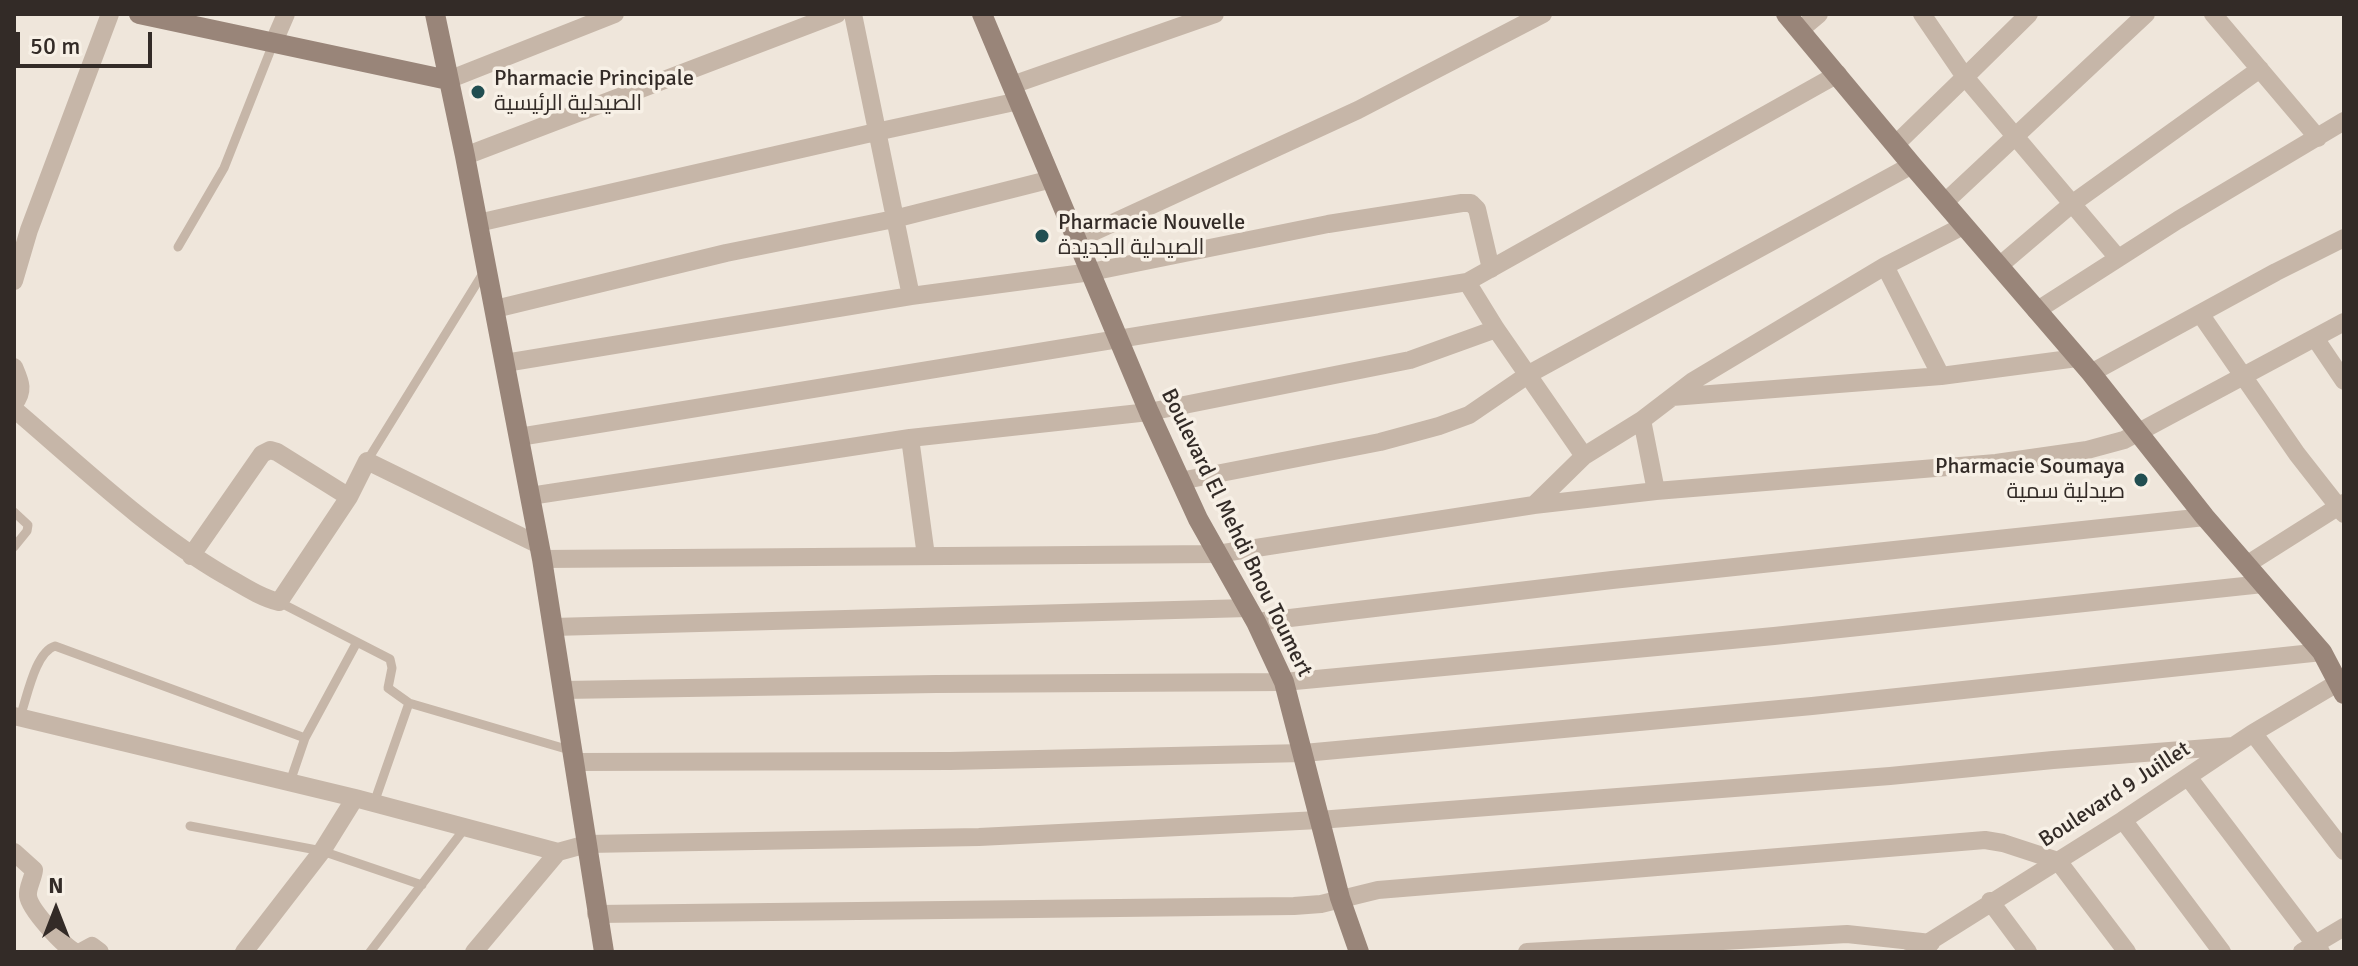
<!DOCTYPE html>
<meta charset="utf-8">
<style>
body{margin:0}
#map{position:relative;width:2358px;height:966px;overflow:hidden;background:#efe6db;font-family:Signika,sans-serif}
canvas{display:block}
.frame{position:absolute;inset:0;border:16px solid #332b27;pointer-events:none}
.north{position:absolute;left:16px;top:870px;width:80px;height:80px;-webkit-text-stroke:6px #f7f0e6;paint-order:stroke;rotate:0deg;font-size:22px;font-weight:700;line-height:32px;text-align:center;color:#332b27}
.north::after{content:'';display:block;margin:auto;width:28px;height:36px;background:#332b27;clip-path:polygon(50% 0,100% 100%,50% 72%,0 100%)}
.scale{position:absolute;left:16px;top:32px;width:136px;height:36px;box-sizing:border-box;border:4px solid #332b27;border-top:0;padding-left:10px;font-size:24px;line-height:28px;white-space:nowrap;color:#332b27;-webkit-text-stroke:6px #f7f0e6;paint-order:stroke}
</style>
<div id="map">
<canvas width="2358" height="966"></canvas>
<div class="frame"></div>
<div class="north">N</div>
<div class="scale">50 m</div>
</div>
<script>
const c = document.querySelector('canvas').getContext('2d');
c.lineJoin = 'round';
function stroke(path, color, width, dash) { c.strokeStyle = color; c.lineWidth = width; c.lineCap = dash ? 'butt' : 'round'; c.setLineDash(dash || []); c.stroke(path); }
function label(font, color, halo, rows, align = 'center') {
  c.font = font + ' Signika,Cairo,sans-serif'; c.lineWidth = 7; c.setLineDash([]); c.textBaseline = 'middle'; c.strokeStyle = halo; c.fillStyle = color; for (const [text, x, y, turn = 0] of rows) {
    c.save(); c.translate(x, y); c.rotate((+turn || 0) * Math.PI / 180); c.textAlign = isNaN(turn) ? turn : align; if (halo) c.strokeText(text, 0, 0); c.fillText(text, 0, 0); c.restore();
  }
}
stroke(new Path2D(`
 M178 247 224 168 273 44
 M367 461 485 270
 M14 512 28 525 27 531 14 547
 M279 602 390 659 392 668 388 688 409 703
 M20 717C27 698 35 652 55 646L305 738
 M290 782 305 738 357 642
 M374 803 409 703 573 751
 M190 826 322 851 422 885
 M370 952 465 828`), '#c6b6a8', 9);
stroke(new Path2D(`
 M853 14 911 296
 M1922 14 1965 77 2029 14
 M2213 14 2318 138
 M1800 30 1819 14
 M273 44 286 14
 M448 80 615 14
 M1012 85 1215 14
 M1895 145 1965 77 2118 258
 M465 156 837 14
 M1944 203 2146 14
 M478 223 876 132 1019 101
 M1078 239 1358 110 1543 14
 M1885 266 1941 376
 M1999 266 2073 203 2260 69
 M14 281 29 230 110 14
 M1467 282 1496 329 1584 456
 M495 309 726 253 894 219 1052 179
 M2036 311 2178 220 2344 121
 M2201 315 2297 454 2344 514
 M2315 338 2344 381
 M505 363 911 296 1091 272 1328 224 1462 203H1471L1477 209 1491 269
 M14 367C20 381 25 390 14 404
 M2091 373 2276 272 2344 238
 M1672 397 1941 376 2077 358
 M14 409C81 466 147 530 224 575 242 585 259 597 279 602L349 497 367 461 539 545
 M1642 420 1656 491
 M519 437 1467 282 1838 74
 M910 438 926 556
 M1180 481 1380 442 1439 426 1469 415 1529 374 1912 165
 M530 496 910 438 1149 412 1410 360 1496 329
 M1534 505 1584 456 1642 420 1693 381 1885 266 1963 226
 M191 556 262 454 270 450 277 452 349 497
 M542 559 1217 554 1534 505 1656 491 1996 463 2087 450 2124 440 2344 322
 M2246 565 2344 503
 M1256 622 1612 580 2205 517
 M553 627 1248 608
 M563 690 936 684 1284 682 1774 636 2263 584
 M14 716 355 798 558 852 587 844 979 837 1319 820 1890 776 2053 760 2234 746
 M2253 733 2344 851
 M575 762 950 761 1304 753 1812 706 2322 652
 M2188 777 2321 952
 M2123 820 2222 952
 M14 852 34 870C33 879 27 888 28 896 30 910 63 945 75 952
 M1990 901 2028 952
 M596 914 1294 906 1321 904 1378 890 1985 840 2003 843 2058 861 2127 952
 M81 952 92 946 100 952
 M244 952 322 851 355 798
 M474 952 558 852
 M1527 952 1847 934 1931 943
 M1913 952 2123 820 2253 733 2344 679
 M2302 952 2344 927`), '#c6b6a8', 18);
stroke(new Path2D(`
 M139 14 448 80
 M435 14 465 156 542 559 604 952
 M982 14 1149 412 1198 519 1256 622 1284 682 1340 898 1359 952
 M1786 14 1912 165 2091 373 2205 517 2322 652 2344 694`), '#998579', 20);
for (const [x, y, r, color] of [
 [478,92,8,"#214e51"],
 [1042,236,8,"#214e51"],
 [2141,480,8,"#214e51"]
]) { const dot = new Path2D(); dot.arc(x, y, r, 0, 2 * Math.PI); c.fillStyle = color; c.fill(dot); stroke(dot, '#f7f0e6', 3); }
label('22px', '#332b27', '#f7f0e6', [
 ["Pharmacie Principale",494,79],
 ["الصيدلية الرئيسية",494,104],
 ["Pharmacie Nouvelle",1058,223],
 ["الصيدلية الجديدة",1058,248],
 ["Pharmacie Soumaya",2125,467,"right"],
 ["صيدلية سمية",2125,492,"right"]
], 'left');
label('22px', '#332b27', '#f7f0e6', [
 ["Boulevard El Mehdi Bnou Toumert",1236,533,64],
 ["Boulevard 9 Juillet",2115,795,-33]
]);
</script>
